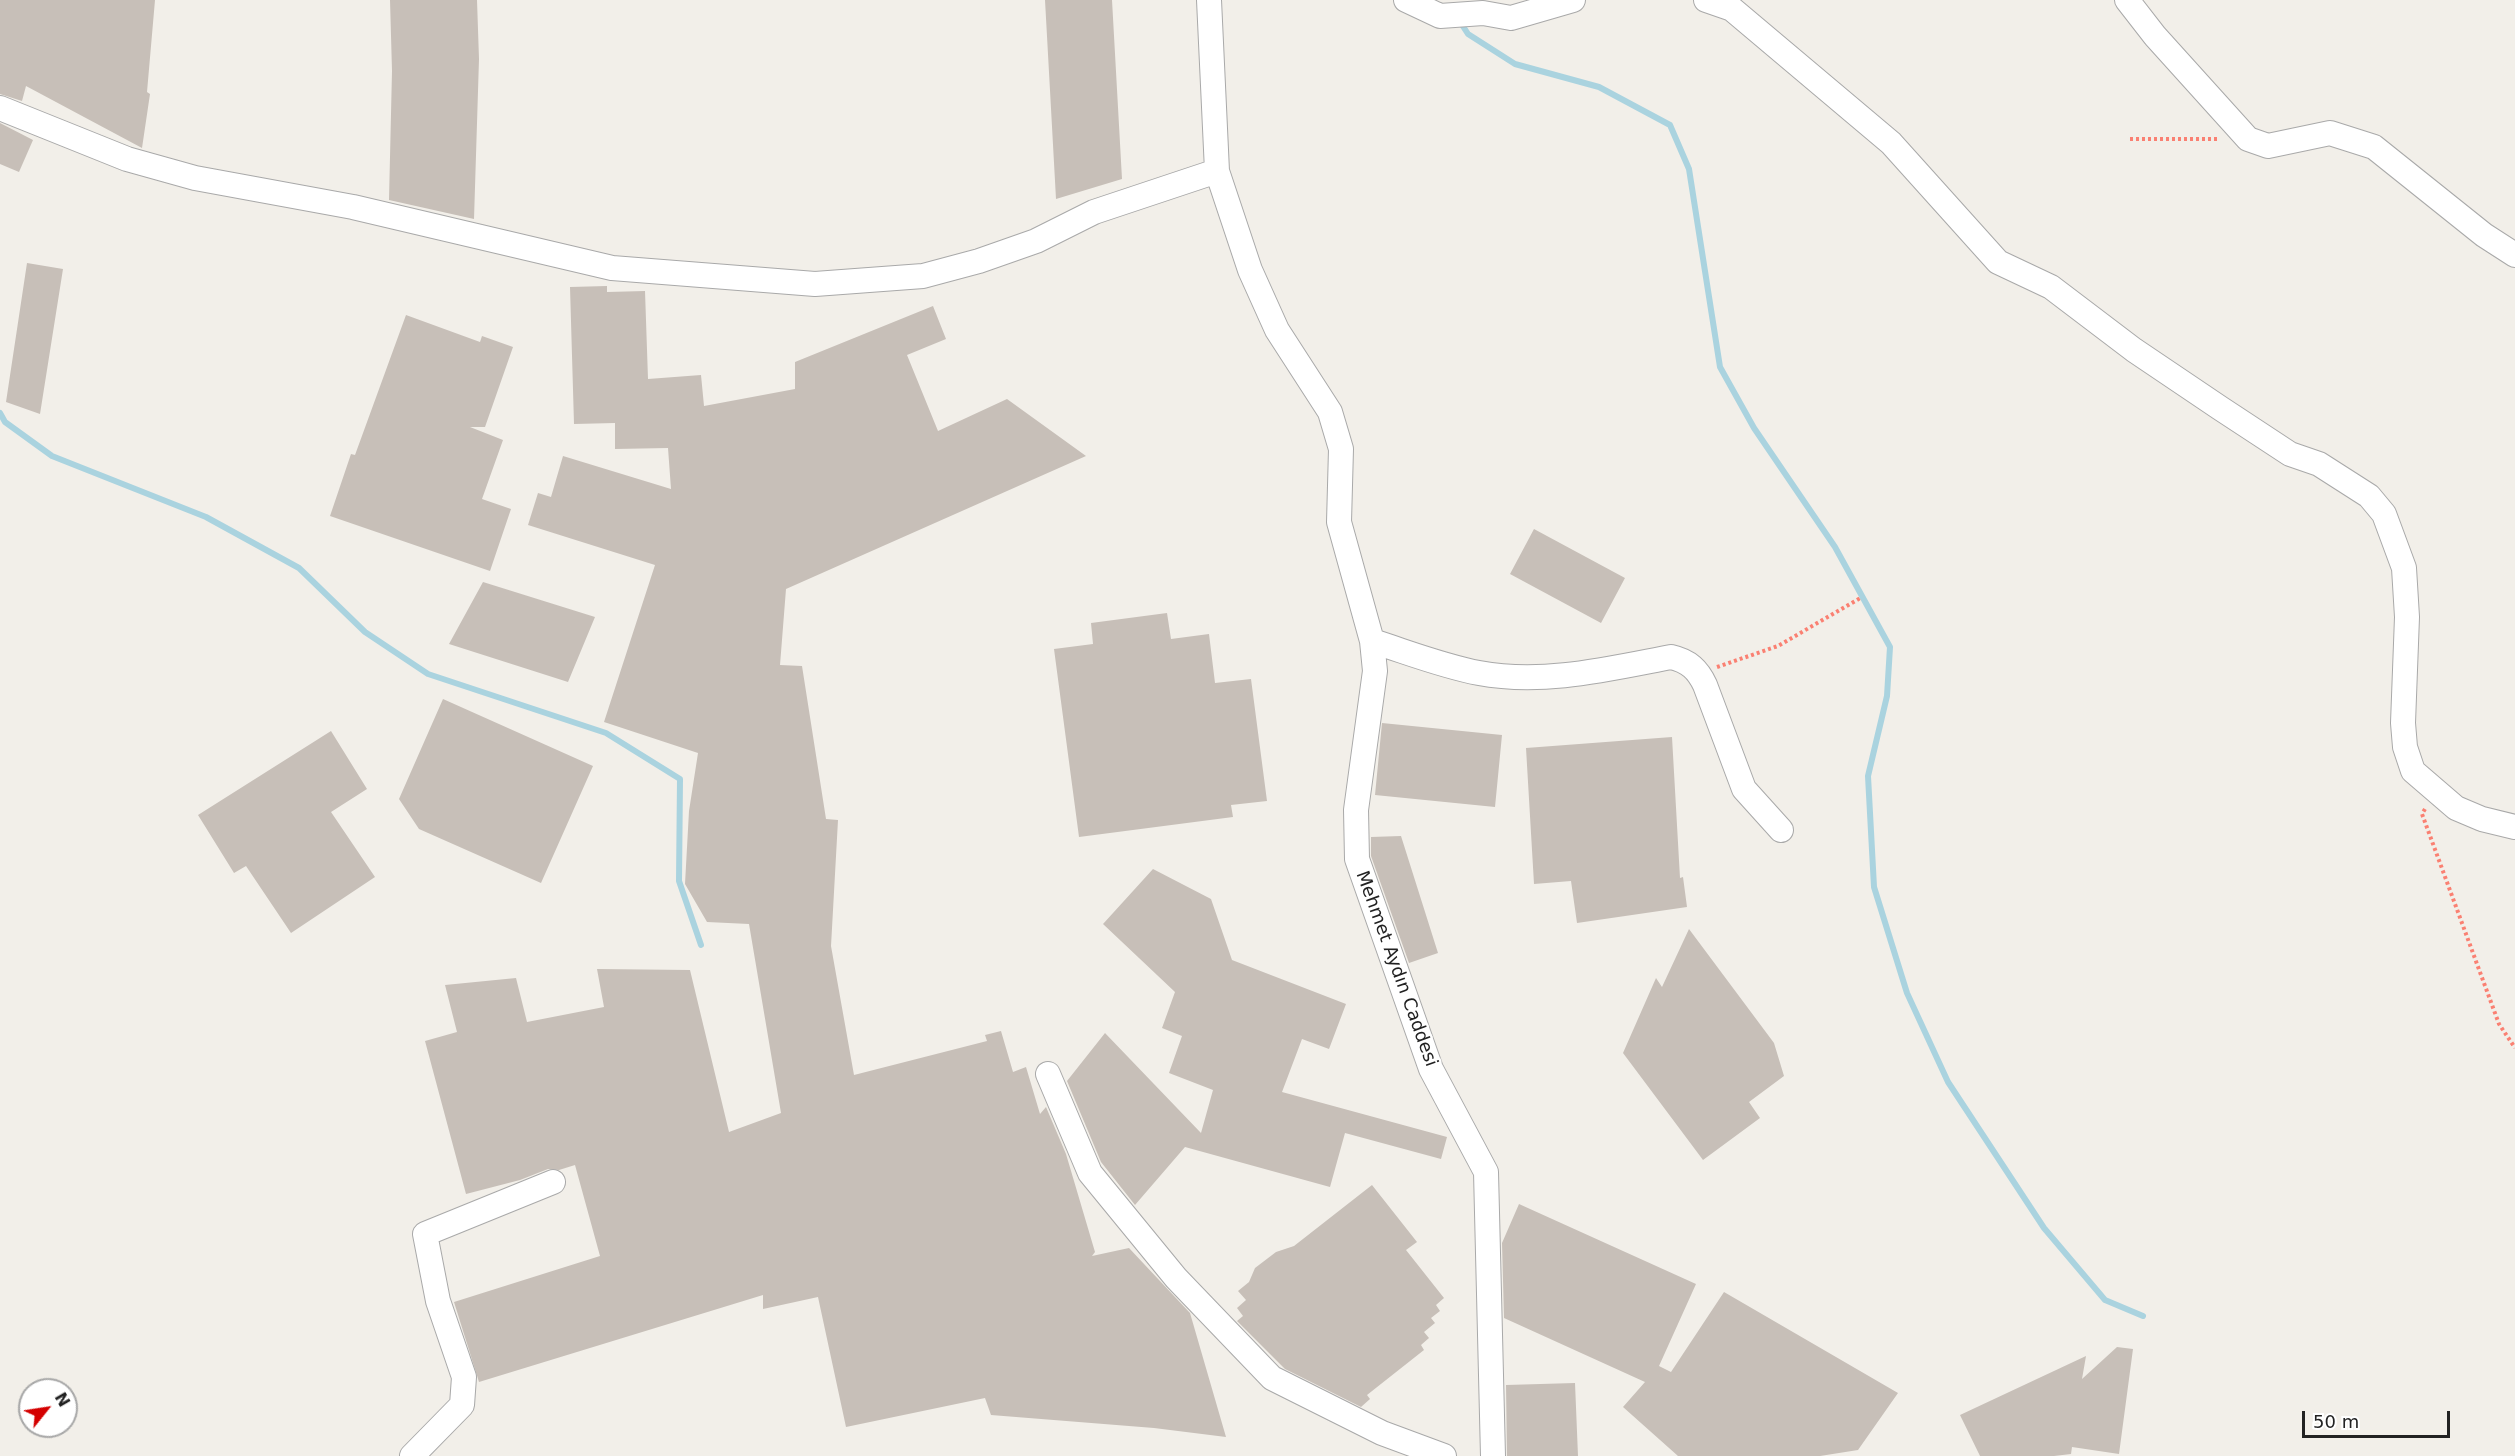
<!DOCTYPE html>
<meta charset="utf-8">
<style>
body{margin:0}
#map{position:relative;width:2515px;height:1456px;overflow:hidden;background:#f2efe9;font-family:"DejaVu Sans",sans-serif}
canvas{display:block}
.north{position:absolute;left:18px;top:1378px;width:60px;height:60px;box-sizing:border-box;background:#fff;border:2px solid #a7a7a7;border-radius:50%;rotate:60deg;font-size:16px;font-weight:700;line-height:24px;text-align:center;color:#222}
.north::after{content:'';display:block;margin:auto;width:21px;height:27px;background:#d40000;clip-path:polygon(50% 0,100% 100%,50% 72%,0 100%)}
.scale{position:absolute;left:2302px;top:1411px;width:148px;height:27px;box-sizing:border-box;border:3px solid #222;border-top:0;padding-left:8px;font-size:18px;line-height:21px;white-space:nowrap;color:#222;-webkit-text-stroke:4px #fff;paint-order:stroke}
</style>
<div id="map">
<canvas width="2515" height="1456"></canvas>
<div class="north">N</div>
<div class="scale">50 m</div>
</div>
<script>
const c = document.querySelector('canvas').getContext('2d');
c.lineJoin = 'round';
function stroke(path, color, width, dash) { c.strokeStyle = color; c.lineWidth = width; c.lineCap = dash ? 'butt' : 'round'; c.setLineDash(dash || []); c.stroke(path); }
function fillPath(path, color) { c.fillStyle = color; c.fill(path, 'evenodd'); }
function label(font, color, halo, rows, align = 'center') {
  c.font = font + ' "DejaVu Sans",sans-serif'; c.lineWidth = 4.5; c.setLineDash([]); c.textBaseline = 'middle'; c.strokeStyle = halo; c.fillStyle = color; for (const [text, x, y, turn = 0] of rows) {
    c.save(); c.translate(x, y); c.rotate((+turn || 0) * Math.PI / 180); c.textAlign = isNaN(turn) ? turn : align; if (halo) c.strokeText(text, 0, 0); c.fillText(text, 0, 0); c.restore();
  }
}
stroke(new Path2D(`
 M1459 20 1468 34 1515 64 1599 87 1670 125 1689 169 1720 367 1754 428 1835 547 1890 647 1887 696 1868 776 1874 887 1907 993 1948 1082 2044 1228 2105 1300 2143 1316
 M0 413 5 422 52 456 206 517 299 568 365 632 428 674 606 733 680 779 679 881 701 945`), '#aad3df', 6);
fillPath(new Path2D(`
 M0 0H155L147 92 150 94 142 148 26 86 22 101 0 94Z
 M390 0H477L479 59 474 219 389 200 392 71Z
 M1045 0H1112L1122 179 1056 199Z
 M0 123 33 140 19 172 0 164Z
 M27 263 63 269 40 414 6 402Z
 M607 286V292L645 291 648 379 701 375 704 406 795 389V362L933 306 946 339 907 355 938 431 1007 399 1086 456 786 589 780 665 802 666 826 819 838 820 831 946 854 1075 987 1041 985 1035 1001 1031 1013 1072 1026 1067 1040 1114 1046 1107 1066 1154 1095 1252 1092 1256 1129 1248 1190 1313 1226 1437 1154 1428 991 1415 985 1398 846 1427 818 1297 763 1309V1295L479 1382 454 1302 600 1256 575 1165 559 1170 548 1169 520 1180 466 1194 425 1041 457 1032 445 985 516 978 527 1022 604 1007 597 969 690 970 729 1132 781 1113 749 924 707 922 685 884 689 811 698 753 604 722 655 565 528 525 538 493 551 497 563 456 671 489 668 448 615 449V423L574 424 570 287Z
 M406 315 480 342 482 336 513 347 485 427H470L503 440 482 499 511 509 490 571 330 516 351 454 355 455Z
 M1534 529 1625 578 1601 623 1510 574Z
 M483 582 595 617 568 682 449 644Z
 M1167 613 1171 639 1209 634 1215 683 1251 679 1267 801 1231 805 1233 817 1079 837 1054 649 1093 644 1091 623Z
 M443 699 593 766 541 883 419 829 399 799Z
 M1382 723 1502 735 1495 807 1375 795Z
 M331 731 367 789 331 812 375 877 291 933 246 866 234 873 198 815Z
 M1672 737 1680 878 1683 877 1687 907 1577 923 1571 881 1534 884 1526 748Z
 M1401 836 1438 953 1409 963 1371 856V837Z
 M1153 869 1211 899 1232 960 1346 1004 1329 1049 1302 1039 1282 1092 1447 1137 1441 1159 1345 1133 1330 1187 1185 1147 1135 1205 1101 1162 1067 1081 1105 1033 1201 1133 1213 1090 1169 1073 1182 1036 1162 1028 1175 992 1103 924Z
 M1689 929 1774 1043 1784 1076 1749 1102 1760 1118 1703 1160 1623 1053 1656 978 1662 987Z
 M1372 1185 1417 1242 1406 1250 1444 1298 1436 1305 1440 1311 1431 1318 1435 1323 1424 1332 1429 1338 1421 1345 1424 1350 1367 1395 1370 1399 1361 1407 1285 1369 1237 1321 1243 1316 1237 1308 1246 1300 1238 1291 1249 1282 1255 1268 1276 1252 1294 1246Z
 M1519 1204 1696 1284 1659 1366 1671 1372 1724 1292 1898 1393 1858 1450 1820 1456H1678L1623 1407 1645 1382 1504 1318 1502 1243Z
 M2117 1347 2133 1349 2119 1454 2072 1447 2071 1454 2054 1456H1980L1960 1415 2086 1356 2082 1379Z
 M1575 1383 1578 1456H1507L1506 1385Z`), '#c7bfb8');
const minor = new Path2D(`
 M1209 0 1217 171 1250 270 1277 330 1330 412 1341 449 1339 522 1372 641 1375 671 1356 810 1357 859 1431 1069 1486 1172 1493 1456
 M1406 0 1440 16 1483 13 1511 18 1573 0
 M1706 0 1732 9 1891 143 1998 262 2051 287 2134 350 2220 408 2290 454 2319 464 2369 496 2384 514 2404 568 2407 617 2403 723 2405 747 2413 771 2456 808 2482 819 2515 827
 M2127 0 2155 36 2248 139 2268 146 2330 133 2374 147 2484 235 2515 255
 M0 108 127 159 195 178 353 207 612 268 815 284 923 276 979 261 1036 241 1094 212 1217 171
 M1372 641C1407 652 1442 666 1479 673 1543 685 1608 669 1671 657 1689 661 1698 670 1705 685L1744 789 1781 830
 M1048 1074 1090 1173 1176 1278 1272 1378 1382 1433 1444 1456
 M412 1456 462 1405 464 1377 438 1301 425 1234 553 1182`);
stroke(minor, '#a9a9a9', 26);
stroke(new Path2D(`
 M2130 139H2220
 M1717 667 1778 646 1862 597
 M2425 809 2422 814 2499 1024 2515 1048`), '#fa8072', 4, [3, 3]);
stroke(minor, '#fff', 24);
label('18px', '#222', '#fff', [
 ["Mehmet Aydın Caddesi",1396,969,70]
]);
</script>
